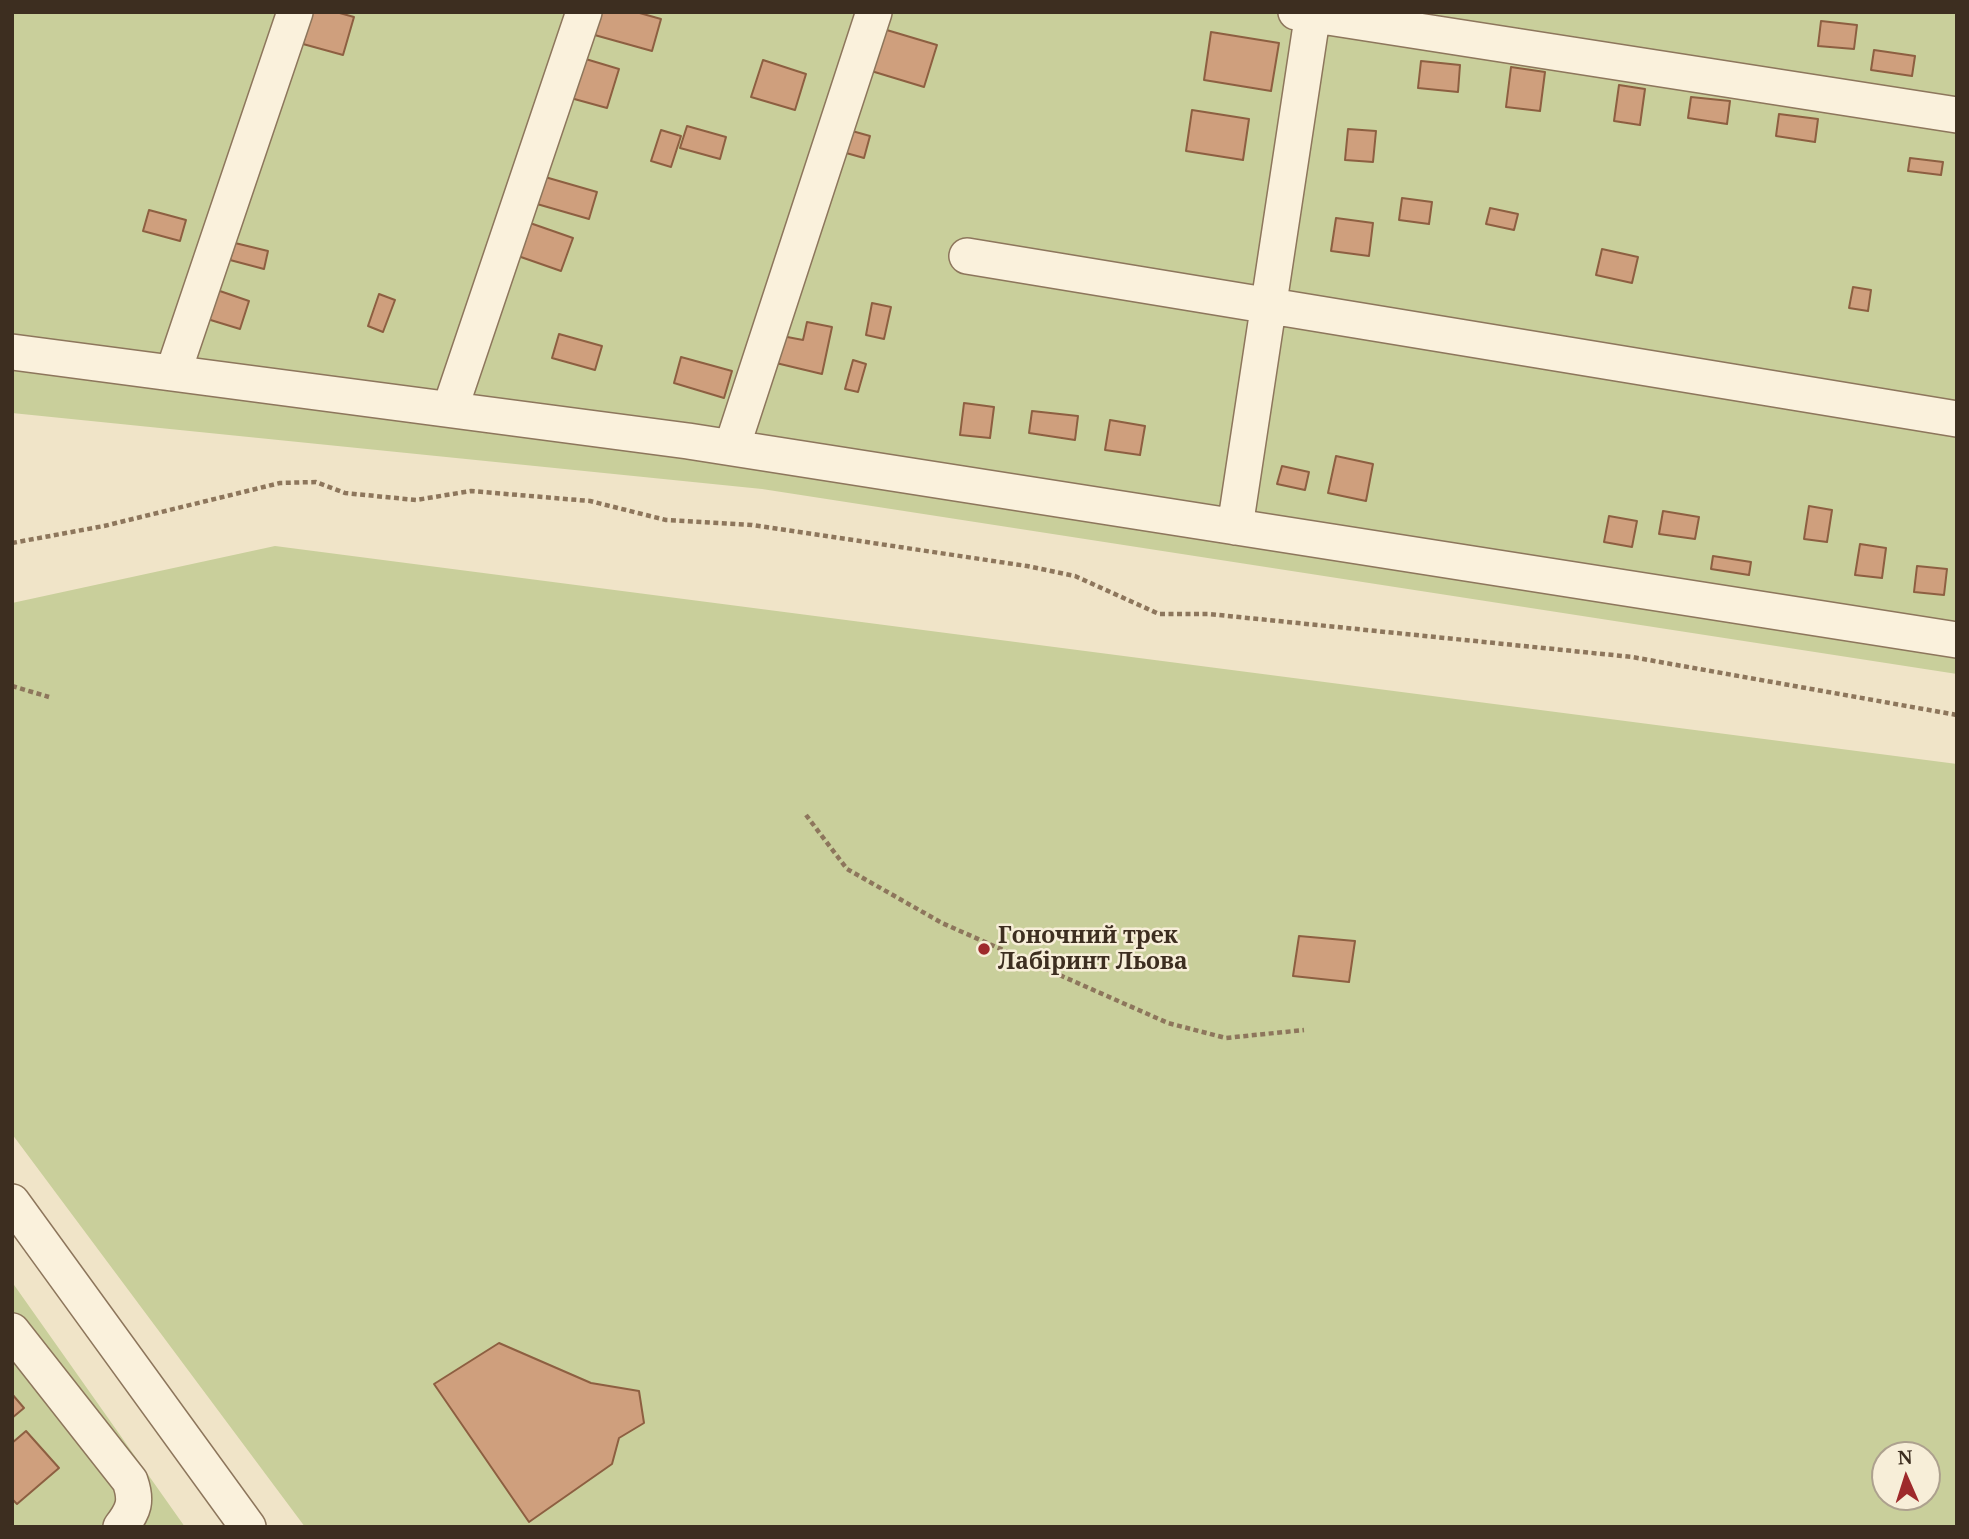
<!DOCTYPE html>
<meta charset="utf-8">
<style>
body{margin:0}
#map{position:relative;width:1969px;height:1539px;overflow:hidden;background:#f0e4c8;font-family:"Noto Serif",serif}
canvas{display:block}
.frame{position:absolute;inset:0;border:14px solid #3d2e20;pointer-events:none}
.north{position:absolute;left:1871px;top:1441px;width:70px;height:70px;box-sizing:border-box;background:#f7eed8;border:2px solid #ada18e;border-radius:50%;rotate:357deg;font-size:19px;font-weight:700;line-height:28px;text-align:center;color:#3d2e20}
.north::after{content:'';display:block;margin:auto;width:24px;height:32px;background:#9e2a2b;clip-path:polygon(50% 0,100% 100%,50% 72%,0 100%)}
</style>
<div id="map">
<canvas width="1969" height="1539"></canvas>
<div class="frame"></div>
<div class="north">N</div>
</div>
<script>
const c = document.querySelector('canvas').getContext('2d');
c.lineJoin = 'round';
function fillPath(path, color) { c.fillStyle = color; c.fill(path, 'evenodd'); }
function stroke(path, color, width, dash) { c.strokeStyle = color; c.lineWidth = width; c.lineCap = dash ? 'butt' : 'round'; c.setLineDash(dash || []); c.stroke(path); }
function label(font, color, halo, rows, align = 'center') {
  c.font = font + ' "Noto Serif",serif'; c.lineWidth = 5; c.setLineDash([]); c.textBaseline = 'middle'; c.strokeStyle = halo; c.fillStyle = color; for (const [text, x, y, turn = 0] of rows) {
    c.save(); c.translate(x, y); c.rotate((+turn || 0) * Math.PI / 180); c.textAlign = isNaN(turn) ? turn : align; if (halo) c.strokeText(text, 0, 0); c.fillText(text, 0, 0); c.restore();
  }
}
fillPath(new Path2D(`
 M12 12H1957V674L762 489 12 413Z
 M275 546 1957 764V1527H305L12 1134V603ZM1885 1455H1927V1497H1885Z
 M12 1282 185 1527H12Z`), '#c9cf9b');
const building = new Path2D(`
 M312 12H336L354 17 343 55 303 44Z
 M597 12H636L661 19 652 51 591 34Z
 M1821 21 1857 25 1854 49 1818 46Z
 M880 28 937 45 924 87 868 70Z
 M1211 32 1279 43 1271 91 1204 80Z
 M1874 50 1915 56 1912 76 1871 70Z
 M579 57 619 69 607 108 567 97Z
 M763 60 806 74 795 110 751 97Z
 M1421 61 1460 65 1458 92 1418 88Z
 M1511 67 1545 72 1540 111 1506 107Z
 M1619 85 1645 89 1640 125 1614 121Z
 M1691 97 1730 101 1727 124 1688 118Z
 M1192 110 1249 119 1243 160 1186 151Z
 M1779 114 1818 119 1815 142 1776 136Z
 M687 126 726 137 720 159 680 148Z
 M845 129 870 136 864 158 839 151Z
 M1348 129 1376 131 1373 162 1345 160Z
 M661 130 681 136 671 167 651 161Z
 M1910 158 1943 162 1941 175 1908 171Z
 M545 177 597 192 589 219 537 204Z
 M1402 198 1432 202 1429 224 1399 220Z
 M1490 208 1518 214 1514 230 1486 224Z
 M149 210 186 220 180 241 143 231Z
 M1336 218 1373 223 1369 256 1331 251Z
 M530 223 573 238 561 271 518 256Z
 M235 243 268 251 264 269 230 260Z
 M1602 249 1638 257 1632 283 1596 275Z
 M1853 287 1871 290 1868 311 1849 308Z
 M214 289 249 301 240 329 204 318Z
 M379 294 395 300 383 332 368 326Z
 M872 303 891 307 884 339 866 335Z
 M807 322 832 327 822 374 776 363 782 336 803 340Z
 M559 334 602 346 595 370 552 358Z
 M681 357 732 371 724 398 674 383Z
 M853 360 866 364 858 392 845 389Z
 M964 403 994 407 990 438 960 435Z
 M1032 411 1078 416 1075 440 1029 433Z
 M1110 420 1145 426 1140 455 1105 450Z
 M1336 456 1373 464 1366 501 1328 493Z
 M1282 466 1309 472 1305 490 1277 484Z
 M1809 506 1832 510 1827 542 1804 539Z
 M1663 511 1699 517 1695 539 1659 534Z
 M1609 516 1637 521 1632 547 1604 542Z
 M1860 544 1886 548 1882 578 1855 575Z
 M1713 556 1751 562 1749 575 1711 569Z
 M1917 566 1947 569 1944 595 1914 592Z
 M1299 936 1355 941 1349 982 1293 976Z
 M499 1343 591 1383 639 1391 644 1423 619 1438 612 1464 529 1522 434 1384Z
 M12 1394 24 1408 12 1418Z
 M26 1431 59 1468 17 1504 12 1499V1443Z`);
fillPath(building, '#cf9f7d');
stroke(building, '#8d5f41', 2);
const minor = new Path2D(`
 M1296 12 1957 115
 M967 256 1957 419
 M12 352 688 441 1957 640
 M173 373 295 12
 M450 409 584 12
 M732 447 874 12
 M1235 527 1313 12
 M12 1202 248 1527
 M12 1331 130 1481C137 1501 134 1510 121 1527`);
stroke(minor, '#8d765c', 38);
stroke(new Path2D(`
 M12 543 104 526 280 483 316 482 345 493 416 500 471 491 590 501 666 520 752 525 1027 566 1075 576 1159 614H1209L1632 657 1957 715
 M12 686 49 697
 M806 815 847 869 942 923 1168 1023 1226 1038 1304 1030`), '#8d765c', 4.5, [5, 3.5]);
stroke(minor, '#faf1dc', 35);
for (const [x, y, r, color] of [
 [984,949,7,"#9e2a2b"]
]) { const dot = new Path2D(); dot.arc(x, y, r, 0, 2 * Math.PI); c.fillStyle = color; c.fill(dot); stroke(dot, '#f7eed8', 2.5); }
label('bold 23px', '#3d2e20', '#f7eed8', [
 ["Гоночний трек",998,936],
 ["Лабіринт Льова",998,962]
], 'left');
</script>
